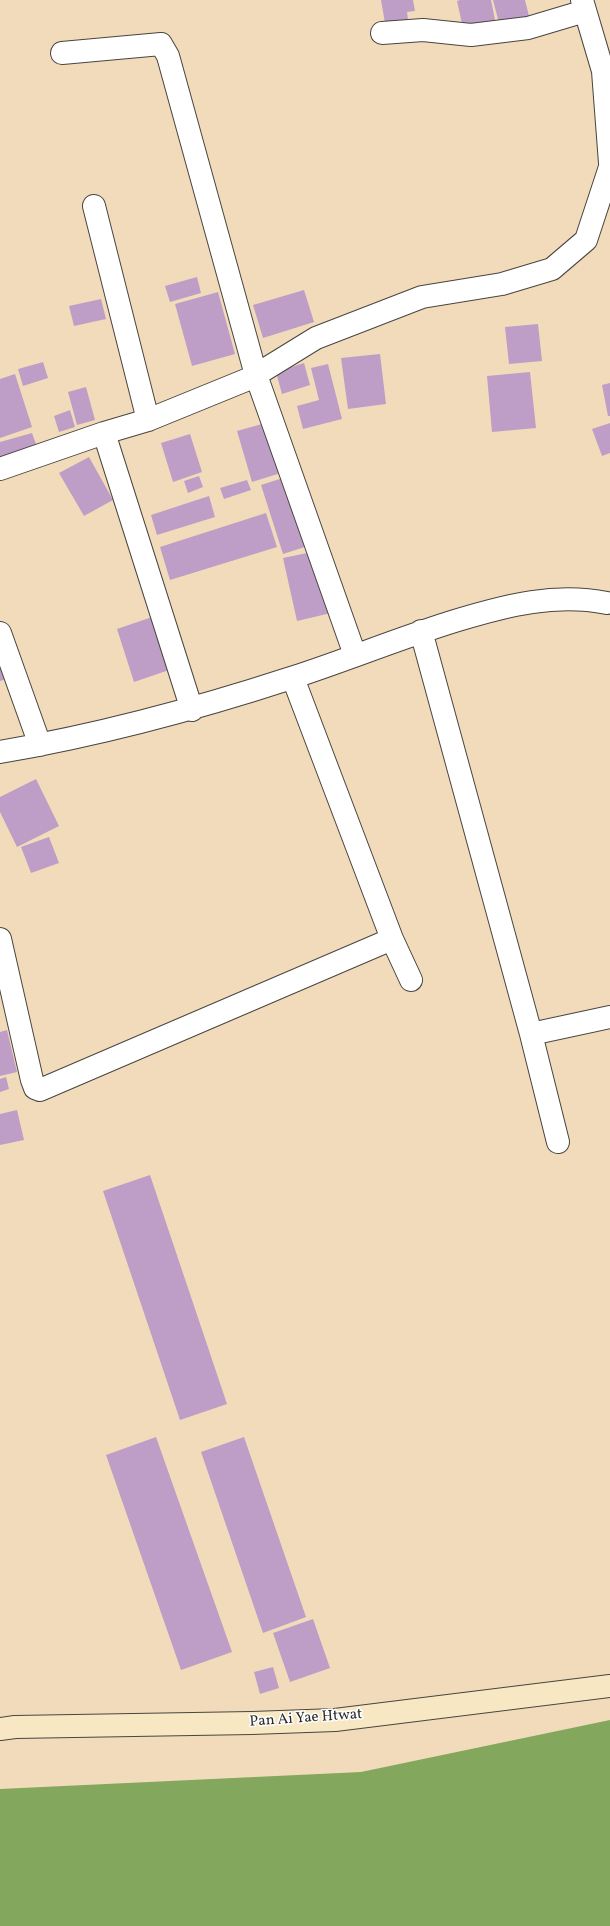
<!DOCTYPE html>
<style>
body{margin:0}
canvas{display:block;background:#f1dbba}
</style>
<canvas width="610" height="1926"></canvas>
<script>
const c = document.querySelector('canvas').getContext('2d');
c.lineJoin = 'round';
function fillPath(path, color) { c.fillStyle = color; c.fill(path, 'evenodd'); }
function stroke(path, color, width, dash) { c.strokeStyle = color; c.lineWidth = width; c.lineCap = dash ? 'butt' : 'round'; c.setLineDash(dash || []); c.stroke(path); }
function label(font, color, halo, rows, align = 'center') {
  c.font = font + ' Vollkorn,serif'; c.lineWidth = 3; c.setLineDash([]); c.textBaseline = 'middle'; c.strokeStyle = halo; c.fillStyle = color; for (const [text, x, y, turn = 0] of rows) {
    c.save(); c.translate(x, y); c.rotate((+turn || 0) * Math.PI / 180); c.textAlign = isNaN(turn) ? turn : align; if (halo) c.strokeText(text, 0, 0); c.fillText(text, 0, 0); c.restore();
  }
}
fillPath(new Path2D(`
 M610 1720V1926H0V1789L361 1772Z`), '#82a75d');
fillPath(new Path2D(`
 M381 0H413L415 11 407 12 408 20 385 23Z
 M460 0H491L495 20 463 28 457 1Z
 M493 0H525L530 20 500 27Z
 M197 277 201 293 170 302 165 286Z
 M304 290 314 322 263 338 253 305Z
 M218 292 235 354 192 366 175 304Z
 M101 299 106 319 74 326 69 306Z
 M538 324 542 361 509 364 505 327Z
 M380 354 386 404 348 409 341 358Z
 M43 362 48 378 23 386 18 369Z
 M304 363 310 385 282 394 276 372Z
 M328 364 342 419 303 429 297 406 319 400 311 368Z
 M530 372 536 428 492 432 487 376Z
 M15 374 32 427 0 438V379Z
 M610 383V416H608L602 385Z
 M86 387 95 420 77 425 68 392Z
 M70 410 75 427 59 432 54 416Z
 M269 422 284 472 252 482 237 431Z
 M610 423V453L602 456 592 429Z
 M32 433 37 447 0 458V442Z
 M190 434 202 472 173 482 161 443Z
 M89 457 113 500 84 516 59 473Z
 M199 476 203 487 188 493 184 481Z
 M289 476 311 545 283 554 261 485Z
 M247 480 251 490 224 499 220 488Z
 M209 496 215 517 157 535 151 515Z
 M266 513 277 547 170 580 160 547Z
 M317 551 331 613 297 621 283 558Z
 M155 616 172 669 134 682 117 629Z
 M0 651 10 678 0 681Z
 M36 779 59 826 17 847 0 812V797Z
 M49 837 59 863 31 873 21 847Z
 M7 1030 17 1072 0 1076V1032Z
 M6 1077 9 1089 0 1092V1079Z
 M17 1110 24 1140 0 1145V1114Z
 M150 1175 227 1404 180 1420 103 1191Z
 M156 1437 232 1652 181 1670 106 1455Z
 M244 1437 306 1617 263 1633 201 1452Z
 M313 1619 330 1668 290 1682 273 1633Z
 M273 1667 279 1688 260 1694 254 1672Z`), '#be9ec6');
const street = new Path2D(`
 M582 0 603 71 610 163
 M382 33 423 30 471 35 528 28 585 11
 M62 53 161 44 168 56 256 375 355 655
 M94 206 148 420
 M104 433 192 710
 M0 469 104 433 148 420 251 378 316 338 422 297 502 284 552 269 586 240 610 167
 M421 631 531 1034 558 1142
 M0 633 40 745
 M293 678 392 939 411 980
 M0 752C99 735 196 709 291 678 347 660 402 637 458 620 508 605 555 593 607 603
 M0 939 32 1080 35 1088 40 1090 392 939
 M531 1034 610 1017`);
const secondary = new Path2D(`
 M0 1729 15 1727 252 1723 335 1720 610 1686`);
stroke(street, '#494540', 24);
stroke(secondary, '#494540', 24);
stroke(street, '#fff', 22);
stroke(secondary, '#f7e8c3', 22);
label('15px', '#2b2b2b', '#fff', [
 ["Pan Ai Yae Htwat",306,1719,-4]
]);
</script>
